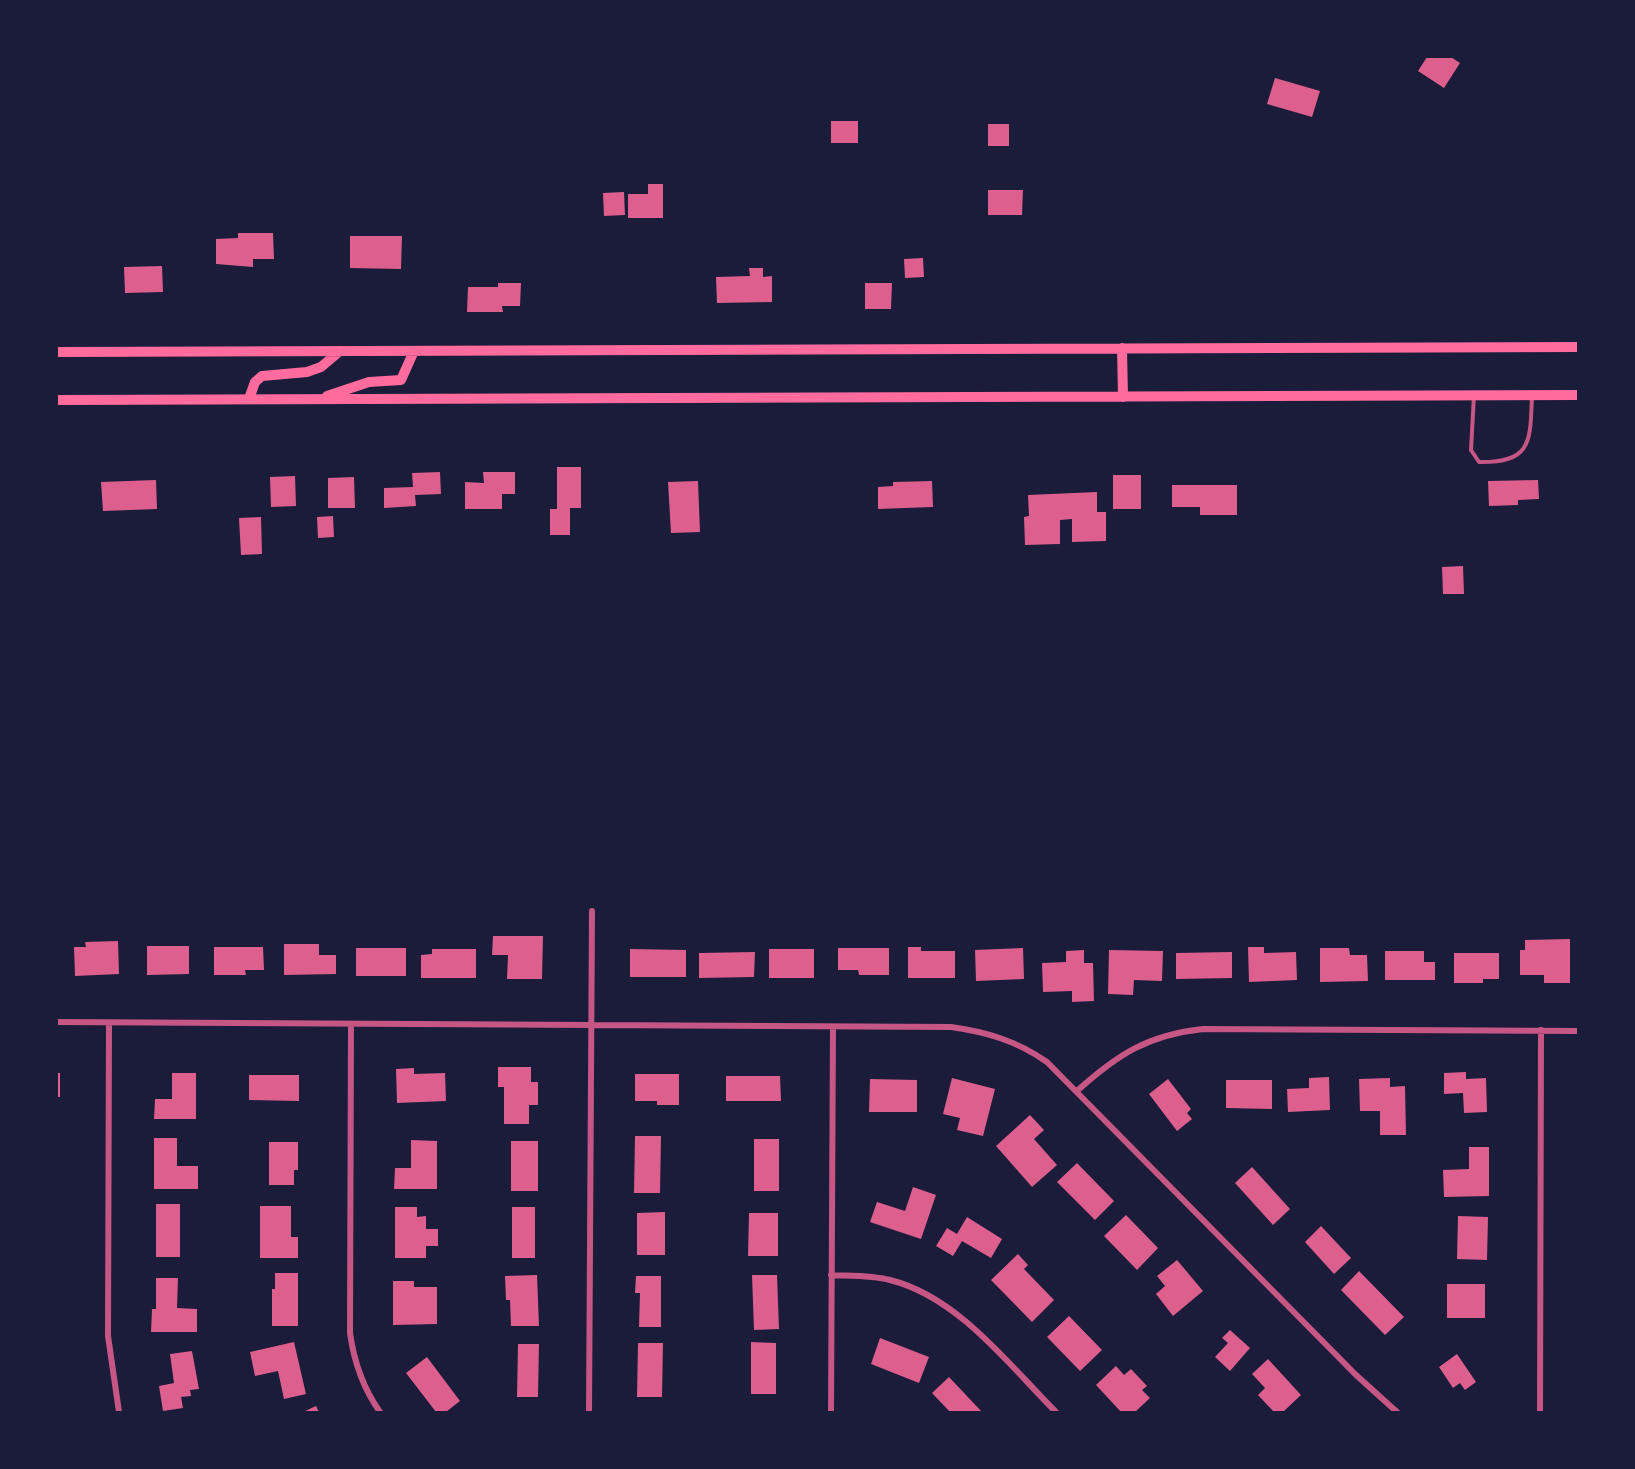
<!DOCTYPE html>
<style>
body{margin:0}
#map{position:relative;width:1635px;height:1469px;overflow:hidden;background:#1b1b3a;font-family:"Asap Condensed",sans-serif}
canvas{display:block}
.frame{position:absolute;inset:0;border:58px solid #1b1b3a;pointer-events:none}
</style>
<div id="map">
<canvas width="1635" height="1469"></canvas>
<div class="frame"></div>
</div>
<script>
const c = document.querySelector('canvas').getContext('2d');
c.lineJoin = 'round';
function fillPath(path, color) { c.fillStyle = color; c.fill(path, 'evenodd'); }
function stroke(path, color, width, dash) { c.strokeStyle = color; c.lineWidth = width; c.lineCap = dash ? 'butt' : 'round'; c.setLineDash(dash || []); c.stroke(path); }
fillPath(new Path2D(`
 M1427 57H1451L1460 63 1444 88 1418 71Z
 M1275 78 1320 91 1312 117 1267 104Z
 M831 121H858V143H831Z
 M988 124H1009V146H988Z
 M648 184H663V218H628V194H648Z
 M988 190H1023L1022 215H988Z
 M624 192 625 215 604 216 603 193Z
 M238 233H273L274 259H253V267L216 264V239L238 238Z
 M350 236H402L401 269 350 268Z
 M923 258 924 277 905 278 904 259Z
 M162 266 163 292 125 293 124 267Z
 M749 268H763V277L772 276V302L717 303 716 277 750 276Z
 M498 283H521L520 306H502L503 312H467L468 287H498Z
 M865 283H892L891 309H865Z
 M557 467H581V508H570V535H550V509H557Z
 M440 472 441 494 415 495 416 506 384 508V488L413 487 412 473Z
 M483 472H515V494H502V509H465V482L484 483Z
 M1113 475H1141V509H1113Z
 M295 476 296 506 271 507 270 477Z
 M354 477 355 508H328V478Z
 M156 480 157 509 103 511 101 482Z
 M1538 480 1539 499 1518 500V505L1489 506 1488 481Z
 M698 481 700 532 671 533 668 482Z
 M932 481 933 507 878 509V487L893 486V482Z
 M1172 485H1237V515H1200V507H1172Z
 M1097 492V512H1106V541L1072 542V519L1060 520V544L1025 545 1024 517 1029 516 1028 495Z
 M333 516 334 537 318 538 317 517Z
 M261 517 262 554 241 555 239 518Z
 M1463 566 1464 594H1443L1442 567Z
 M493 936H543L542 979H507L508 955H492Z
 M1570 939V983H1544V975H1520V950H1525V940Z
 M118 941 119 974 75 976 74 947H86L85 942Z
 M284 944H319V955H336V974L284 975Z
 M147 946H189V974L147 975Z
 M214 947H263L264 970H245L246 975H214Z
 M908 947H921V951H955V978H908Z
 M1248 947H1264V953L1296 952 1297 980 1249 982Z
 M356 948H406V976H356Z
 M838 948H889V975H859L858 970H838Z
 M1023 948 1024 979 976 981 975 950Z
 M1320 948H1349L1350 955H1367L1368 981 1320 982Z
 M432 949H476V978H421V955L432 954Z
 M630 949 686 950V977H630Z
 M769 949H814V978H769Z
 M1084 950V963H1093L1094 1001 1072 1002V991L1043 992 1042 963 1066 962V951Z
 M1109 950 1163 951 1162 981 1134 980 1133 995 1108 994Z
 M1385 951H1424V962H1435V980H1385Z
 M755 952 754 977 699 978V953Z
 M1232 952V978L1176 979V953Z
 M1454 953H1499V979H1483V983H1454Z
 M498 1067H531V1082H538V1105H529V1124H504V1087H498Z
 M414 1068V1074L445 1073 446 1101 397 1103 396 1069Z
 M1466 1072V1079L1486 1078 1487 1112 1464 1113 1463 1093 1444 1094V1073Z
 M57 1073H60V1097H57Z
 M172 1073H196V1119H154L155 1099H172Z
 M635 1074H679V1105H657V1101H635Z
 M249 1075H299V1101L249 1100Z
 M726 1076H780L781 1101H726Z
 M1329 1077 1330 1110 1288 1112 1287 1089 1309 1088V1078Z
 M952 1078 995 1089 983 1136 957 1130 960 1118 943 1114Z
 M1390 1078V1087L1405 1086 1406 1135H1380V1111H1360L1359 1079Z
 M870 1079 917 1080V1112H869Z
 M1168 1079 1191 1109 1187 1113 1192 1119 1177 1131 1149 1094Z
 M1226 1080H1272V1109L1226 1108Z
 M1030 1115 1044 1130 1034 1139 1057 1165 1032 1187 996 1146Z
 M635 1136H661L660 1193H634Z
 M154 1138H177V1166H198V1189H154Z
 M754 1139H779V1191H754Z
 M411 1140 437 1141V1189H394L395 1168H411Z
 M511 1141H538V1191H511Z
 M269 1142H298V1170H294V1185H269Z
 M1469 1147H1489V1196L1444 1197 1443 1170 1469 1169Z
 M1077 1163 1114 1201 1095 1220 1057 1182Z
 M1252 1167 1290 1209 1273 1225 1235 1183Z
 M913 1187 936 1195 921 1239 870 1222 877 1202 905 1211Z
 M156 1204H180V1257H156Z
 M260 1206H291V1237H298V1258H260Z
 M395 1207H417V1217L426 1216V1229H438V1246H426V1258H395Z
 M512 1207H535V1258H512Z
 M665 1212V1255H637V1213Z
 M749 1213H778V1256H748Z
 M1126 1215 1158 1248 1137 1270 1104 1236Z
 M1458 1216 1488 1217 1487 1260 1457 1259Z
 M967 1217 1002 1239 991 1258 962 1241 953 1256 936 1246 947 1228 957 1234Z
 M1321 1226 1351 1258 1334 1274 1305 1242Z
 M1018 1254 1028 1265 1024 1269 1054 1300 1032 1322 991 1280Z
 M1177 1260 1203 1291 1173 1316 1156 1294 1165 1286 1157 1276Z
 M1359 1271 1404 1317 1385 1335 1341 1290Z
 M275 1273H298V1326H272V1289H275Z
 M537 1275 539 1326H511L510 1300H506L505 1276Z
 M752 1275H777L779 1329 754 1330Z
 M636 1276H661V1327H639L640 1293H635Z
 M156 1278H178L177 1308 197 1309V1332H151L152 1309H156Z
 M393 1281H414V1287H437V1324L393 1325Z
 M1447 1284H1485V1318H1447Z
 M1069 1316 1102 1350 1080 1371 1047 1337Z
 M1230 1330 1250 1348 1230 1371 1215 1357 1228 1343 1222 1338Z
 M880 1338 929 1357 919 1383 871 1364Z
 M294 1342 306 1394 284 1399 278 1371 255 1376 250 1352Z
 M751 1342 776 1343V1394H751Z
 M638 1343H663L662 1397H637Z
 M518 1344H539L538 1397H517Z
 M192 1351 199 1389 190 1390 191 1396 181 1397 183 1408 163 1411 159 1386 174 1383 170 1354Z
 M1457 1354 1476 1382 1465 1390 1460 1383 1453 1388 1439 1367Z
 M427 1357 460 1401 446 1412H436L406 1373Z
 M1268 1359 1301 1395 1283 1412H1274L1258 1395 1265 1388 1252 1374Z
 M1116 1366 1124 1375 1131 1369 1147 1386 1142 1390 1150 1398 1135 1412H1121L1096 1385Z
 M949 1377 982 1412H950L932 1393Z
 M316 1406 319 1412H303Z`), '#dd5f8e');
stroke(new Path2D(`
 M1474 395 1471 450 1479 462C1533 463 1530 440 1532 396`), '#c65784', 4);
stroke(new Path2D(`
 M57 1022 951 1027C987 1032 1017 1041 1047 1062L1356 1375 1397 1412
 M109 1023 108 1336 119 1412
 M351 1024 350 1333C354 1362 363 1388 380 1412
 M1077 1091C1118 1054 1148 1035 1203 1029L1578 1031
 M831 1275C850 1276 871 1275 890 1280 958 1297 1008 1364 1056 1412
 M589 1412 592 911
 M831 1412 833 1027
 M1540 1412 1541 1030`), '#c65784', 6);
stroke(new Path2D(`
 M1122 348 1123 397
 M57 352 1578 347
 M327 396 369 382 401 380 414 351
 M249 399 255 382 262 376 307 372 321 367 340 351
 M57 400 1578 395`), '#ff6b9d', 10);
</script>
